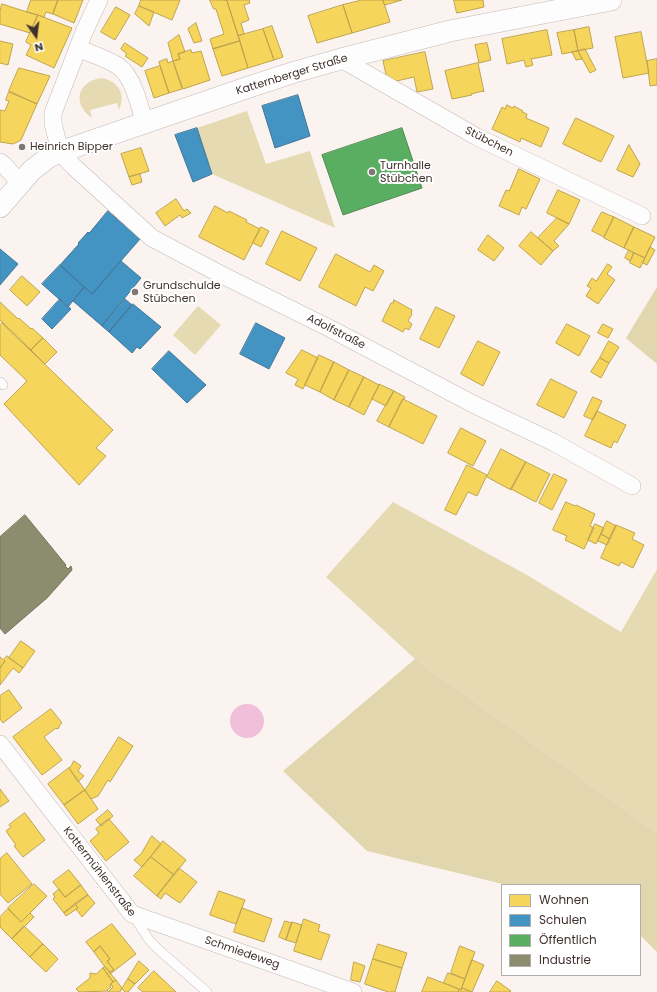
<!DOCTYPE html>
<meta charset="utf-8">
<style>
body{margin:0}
#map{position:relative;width:657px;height:992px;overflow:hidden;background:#fbf3f0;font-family:Poppins,sans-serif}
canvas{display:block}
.legend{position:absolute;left:501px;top:884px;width:140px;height:92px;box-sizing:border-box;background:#fff;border:1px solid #b2adab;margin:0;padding:5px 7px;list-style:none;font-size:12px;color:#3f322e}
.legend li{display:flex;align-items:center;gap:8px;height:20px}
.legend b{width:20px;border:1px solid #b2adab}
.north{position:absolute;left:16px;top:16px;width:40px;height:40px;-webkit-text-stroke:3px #fff;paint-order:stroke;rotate:166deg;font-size:11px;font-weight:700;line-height:16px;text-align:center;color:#3f322e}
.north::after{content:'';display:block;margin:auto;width:14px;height:18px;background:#3f322e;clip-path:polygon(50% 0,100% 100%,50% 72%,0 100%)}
</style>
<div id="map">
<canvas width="657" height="992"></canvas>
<ul class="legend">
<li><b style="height:11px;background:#f6d55c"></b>Wohnen</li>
<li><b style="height:11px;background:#4393c3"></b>Schulen</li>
<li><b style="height:11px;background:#5aae61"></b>Öffentlich</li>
<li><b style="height:11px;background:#8c8c6e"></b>Industrie</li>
</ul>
<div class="north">N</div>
</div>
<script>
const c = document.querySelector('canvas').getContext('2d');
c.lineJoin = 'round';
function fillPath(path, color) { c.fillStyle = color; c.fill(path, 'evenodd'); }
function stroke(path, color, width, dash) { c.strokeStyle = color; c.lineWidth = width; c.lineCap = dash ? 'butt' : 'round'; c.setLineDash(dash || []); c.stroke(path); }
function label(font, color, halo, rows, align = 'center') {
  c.font = font + ' Poppins,sans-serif'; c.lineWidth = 4; c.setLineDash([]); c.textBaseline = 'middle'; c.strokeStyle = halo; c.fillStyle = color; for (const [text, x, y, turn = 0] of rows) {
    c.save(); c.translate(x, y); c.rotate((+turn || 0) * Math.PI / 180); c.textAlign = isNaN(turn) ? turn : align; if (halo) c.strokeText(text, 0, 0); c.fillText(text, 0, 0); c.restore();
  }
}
fillPath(new Path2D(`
 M102 78C119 82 126 94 119 110L117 103 90 110 92 118C72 104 77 81 102 78Z
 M247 111 266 164 310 151 335 228 212 174 197 128Z
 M198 306 221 325 195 355 173 335Z
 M393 502 527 575 621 632 657 569V833L415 659 326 577Z`), '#e6dab2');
fillPath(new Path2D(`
 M657 287V364L626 338Z
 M415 659 657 833V952L640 935V885H507L367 851 283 771Z`), '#e2d6ae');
fillPath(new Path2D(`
 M230 721a17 17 0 1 1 34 0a17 17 0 1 1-34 0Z`), '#f0bfd9');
const homes = new Path2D(`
 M31 0H58L53 14 46 12 44 17 27 12Z
 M58 0H83L74 23 53 14Z
 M141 0H180L172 20 139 6Z
 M210 0H225L227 1 240 41 213 49 210 39 224 34 216 9H214Z
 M225 0H249L250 3 244 5 249 20 241 23 244 34 238 36 227 1Z
 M362 0H383L390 22 352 33 343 5Z
 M383 0H402L385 5Z
 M454 0H483L484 7 457 13Z
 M2 4 27 12 38 15 30 33 0 24V11Z
 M343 5 352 33 317 43 308 16Z
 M139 6 154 12 149 26 135 14Z
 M116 7 130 15 115 40 101 32Z
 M38 15 72 28 54 68 26 55 31 45 26 42Z
 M196 23 202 41 194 43 188 29Z
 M272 26 283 57 274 60 263 29Z
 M589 27 593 48 578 51 574 30Z
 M263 29 274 60 248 68 238 36Z
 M547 30 552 55 531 59 533 65 526 67 524 60 507 64 502 39Z
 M574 30 578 51 562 54 557 33Z
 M641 32 649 73 623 78 615 37Z
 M179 35 185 52 178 54 180 59 173 61 168 43Z
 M0 41 13 44 8 65 0 63Z
 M240 41 248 68 222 76 213 49Z
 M125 43 148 58 142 67 125 56 127 54 121 49Z
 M487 43 491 60 479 63 475 45Z
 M585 49 596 70 590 73 578 51Z
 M191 50 192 53 201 51 210 80 183 89 173 61 180 59 178 54Z
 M578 51 582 59 576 60 572 52Z
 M425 52 433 89 417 92 414 77 388 83 383 61Z
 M167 59 168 63 173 61 182 89 169 93 159 62Z
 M657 59V85L650 86 647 61Z
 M478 63 484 92 483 91 471 94 472 95 452 99 445 71Z
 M160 66 169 93 154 98 145 71Z
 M19 68 50 76 37 104 9 91Z
 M9 92 37 104 21 140 13 144 0 142V110L5 111 9 101 6 100Z
 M507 105 513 108 514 106 523 111 522 112 527 114 526 118 549 128 541 147 521 138 520 142 492 129 502 107 505 109Z
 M576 118 614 136 601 162 563 144Z
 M629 145 640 164 633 177 617 170Z
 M141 148 149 171 129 177 121 154Z
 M519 169 540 179 526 209 522 207 519 215 499 206 506 190 509 191Z
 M140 174 142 182 132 185 129 177Z
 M558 190 580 200 569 224 547 213Z
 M176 199 184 211 187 209 191 213 182 218 180 215 165 226 156 213Z
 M215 206 228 213 229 211 247 220 246 222 260 229 244 260 199 237Z
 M602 212 614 217 604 237 592 231Z
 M614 217 634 227 624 248 604 238Z
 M557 218 569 224 554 241 559 246 553 251 538 238Z
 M261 227 269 231 261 247 253 243Z
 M634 227 655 237 645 258 624 248Z
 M282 231 317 248 300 281 266 264Z
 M531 232 553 251 541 265 519 246Z
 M488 235 504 248 494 261 478 250Z
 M650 247 655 250 647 265 643 263Z
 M629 250 634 253 630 261 625 258Z
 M634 253 645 258 640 268 630 263Z
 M336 254 370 272 374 265 384 271 373 291 365 287 356 306 319 287Z
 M608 264 612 267 607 274 615 280 598 304 586 296 591 288 587 286 592 278 596 281Z
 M22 276 40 292 27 306 10 290Z
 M394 300 412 310 411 313 412 314 408 321 412 324 409 330 405 328 403 332 382 321 391 303H393Z
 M0 302 18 319 19 318 31 329 32 328 43 338 31 350 0 320Z
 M436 307 455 316 439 348 420 339Z
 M2 323 113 430 96 448 106 456 79 485 4 404 27 381 0 355V325Z
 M567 324 590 336 579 356 556 343Z
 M603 324 613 329 608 338 598 333Z
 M43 338 57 352 45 364 31 350Z
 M478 341 500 352 483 386 461 374Z
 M609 341 619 347 609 363 600 358Z
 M302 350 318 358 303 389 295 385 298 379 286 373Z
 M319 355 334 362 320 392 305 385Z
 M600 358 609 363 601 378 591 372Z
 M334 362 349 370 334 400 320 392Z
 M349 370 364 377 349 407 334 400Z
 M364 377 379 385 364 415 349 407Z
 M551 379 577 392 564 418 537 405Z
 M379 385V384L394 391 386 406 372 399Z
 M394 391 405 397 404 399H403L389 427 377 421Z
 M593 397 602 401 593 420 584 416Z
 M403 399 437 416 423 444 389 427Z
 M597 411 626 425 617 443 614 441 611 448 585 436Z
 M461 428 486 441 473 466 448 453Z
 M501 449 526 462 511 490 487 477Z
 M526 462 550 474 536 502 511 489Z
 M467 465 487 475 477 496 468 492 456 515 445 510Z
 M554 474 567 480 552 510 539 503Z
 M566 502 575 506 576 505 595 514 590 526 594 528 584 549 565 540 567 536 553 530Z
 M607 521 616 526 610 539 601 534Z
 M595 524 604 528 596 544 588 540Z
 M616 525 635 533 632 539 644 545 633 568 621 562 619 566 601 558Z
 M601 534 610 539 607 545 598 541Z
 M21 641 35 651 23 668 9 658Z
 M7 656 23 668 19 673 13 668 0 685V668L5 661 4 660Z
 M0 657 5 661 0 668Z
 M9 690 22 708 3 723 0 719V696Z
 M51 709 62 723 59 726V728L57 729 56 728 44 737 62 760 42 775 13 737Z
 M119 737 133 746 110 782 108 780 98 796 91 799 85 791Z
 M74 761 81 766 78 771 84 776 78 782 69 768 71 766Z
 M69 768 85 790 64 805 48 784Z
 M0 789 9 801 0 807Z
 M85 790 98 809 78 824 64 805Z
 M108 810 113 816 101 826 96 820Z
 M25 813 45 840 23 857 14 846 16 845 6 831 11 827 9 825Z
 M109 819 129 842 106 861 90 841 99 833 96 829Z
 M152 836 161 844 142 867 134 860 141 854Z
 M163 841 186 860 174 875 151 857Z
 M7 853 32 884 8 903 0 894V859Z
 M151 857 174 875 157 896 134 876Z
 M179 868 197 882 180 903 165 893 161 899 157 896Z
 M69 870 81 885 65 897 53 882Z
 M34 884 47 896 21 922 8 908Z
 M81 885 88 895 64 913 53 899 55 897 53 894 59 889 65 897Z
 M219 891 245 900 236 924 210 915Z
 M88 895 95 903 82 917 76 909 78 908 75 904Z
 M75 904 78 908 66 916 64 913Z
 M242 908 272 919 264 942 234 932Z
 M8 909 21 922 30 913 34 917 12 939 0 927V917Z
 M304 919 320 925 318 931 330 935 321 960 294 951Z
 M285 921 292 923 286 940 279 937Z
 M292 922 302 925 296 943 286 940Z
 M112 924 136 954 110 974 109 972H111L114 970 107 961 110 959 100 946 94 952 86 942Z
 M24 926 43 944 30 957 12 939Z
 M43 944 58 959 46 972 30 957Z
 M378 944 407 953 402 968 373 959Z
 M100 946 110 959 107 961 114 970 111 972 105 967 94 952Z
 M460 946 475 952 465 979 451 973Z
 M373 959 402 968 395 992H388L365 984Z
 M472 960 484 965 472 992 462 988Z
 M139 961 149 970 135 984 128 979Z
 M354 962 365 966 360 982 351 980Z
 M105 967 116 980 113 982 103 968Z
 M103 968 113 982 110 985 111 987 107 990 108 991 79 992 76 989 90 978V973L96 974Z
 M154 971 176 992H143L138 988Z
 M448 973 465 979 461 990 444 983Z
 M428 977 459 989 458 992H422Z
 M128 979 135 984 128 992H125L122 989Z
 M116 980 122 988 120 992H108L113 987 111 984Z
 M497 981 511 991 510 992H490Z
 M462 988 472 992H458L459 989 461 990Z`);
fillPath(homes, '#f6d55c');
stroke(homes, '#bfa44e', 1);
const schools = new Path2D(`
 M298 95 310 136 275 148 262 106Z
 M197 128 212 174 193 182 175 135Z
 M108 211 140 239 92 294 60 265 79 244 78 243 88 232 89 233Z
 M0 249 18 264 0 285Z
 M121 261 141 278 102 326 73 301 84 287 92 294Z
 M60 265 84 287 68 307 42 284Z
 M60 299 71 309 52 329 42 319Z
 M125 299 132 305 109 332 102 326Z
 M133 304 161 327 140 349 137 347 132 353 109 332Z
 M256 323 285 338 269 369 240 354Z
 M169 351 206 385 187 403 152 369Z`);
fillPath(schools, '#4393c3');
stroke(schools, '#427696', 1);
const public = new Path2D(`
 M402 128 422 188 343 215 322 155Z`);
fillPath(public, '#5aae61');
stroke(public, '#528952', 1);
const industry = new Path2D(`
 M25 515 66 565 65 566 68 569 71 566 72 570 47 598 5 634 0 628V537Z`);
fillPath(industry, '#8c8c6e');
stroke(industry, '#75715b', 1);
const service = new Path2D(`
 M0 382 3 385
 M134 917 150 941 159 950 207 992`);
const minor = new Path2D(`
 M99 0 84 32 53 113V123L60 152 73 166 152 238 222 275 331 329 475 405 553 442 632 486
 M78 48C91 54 106 58 118 66 133 76 140 106 144 122
 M341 59 477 137 642 216
 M0 162 4 165 20 183
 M0 744 132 914 353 992`);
const tertiary = new Path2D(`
 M0 207 32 170 49 157 60 152 246 88 295 72 341 59 450 31 611 0`);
stroke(service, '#c3bab6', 10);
stroke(minor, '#c3bab6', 18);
stroke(tertiary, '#c3bab6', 22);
stroke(service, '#fefdfd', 9);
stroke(minor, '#fefdfd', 17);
stroke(tertiary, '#fefdfd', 21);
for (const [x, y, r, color] of [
 [22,147,4,"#817672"],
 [372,172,4,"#817672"],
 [135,292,4,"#817672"]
]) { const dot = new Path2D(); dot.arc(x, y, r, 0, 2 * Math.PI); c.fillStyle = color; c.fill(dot); stroke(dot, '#fff', 1.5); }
label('11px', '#3f322e', '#fff', [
 ["Katternberger Straße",292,75,-17],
 ["Stübchen",489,142,27],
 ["Adolfstraße",336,332,27],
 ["Kottermühlenstraße",99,872,52],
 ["Schmiedeweg",242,953,19]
]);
label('11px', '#3f322e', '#fff', [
 ["Heinrich Bipper",30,147],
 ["Turnhalle",380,166],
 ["Stübchen",380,179],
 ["Grundschulde",143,286],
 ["Stübchen",143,299]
], 'left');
</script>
